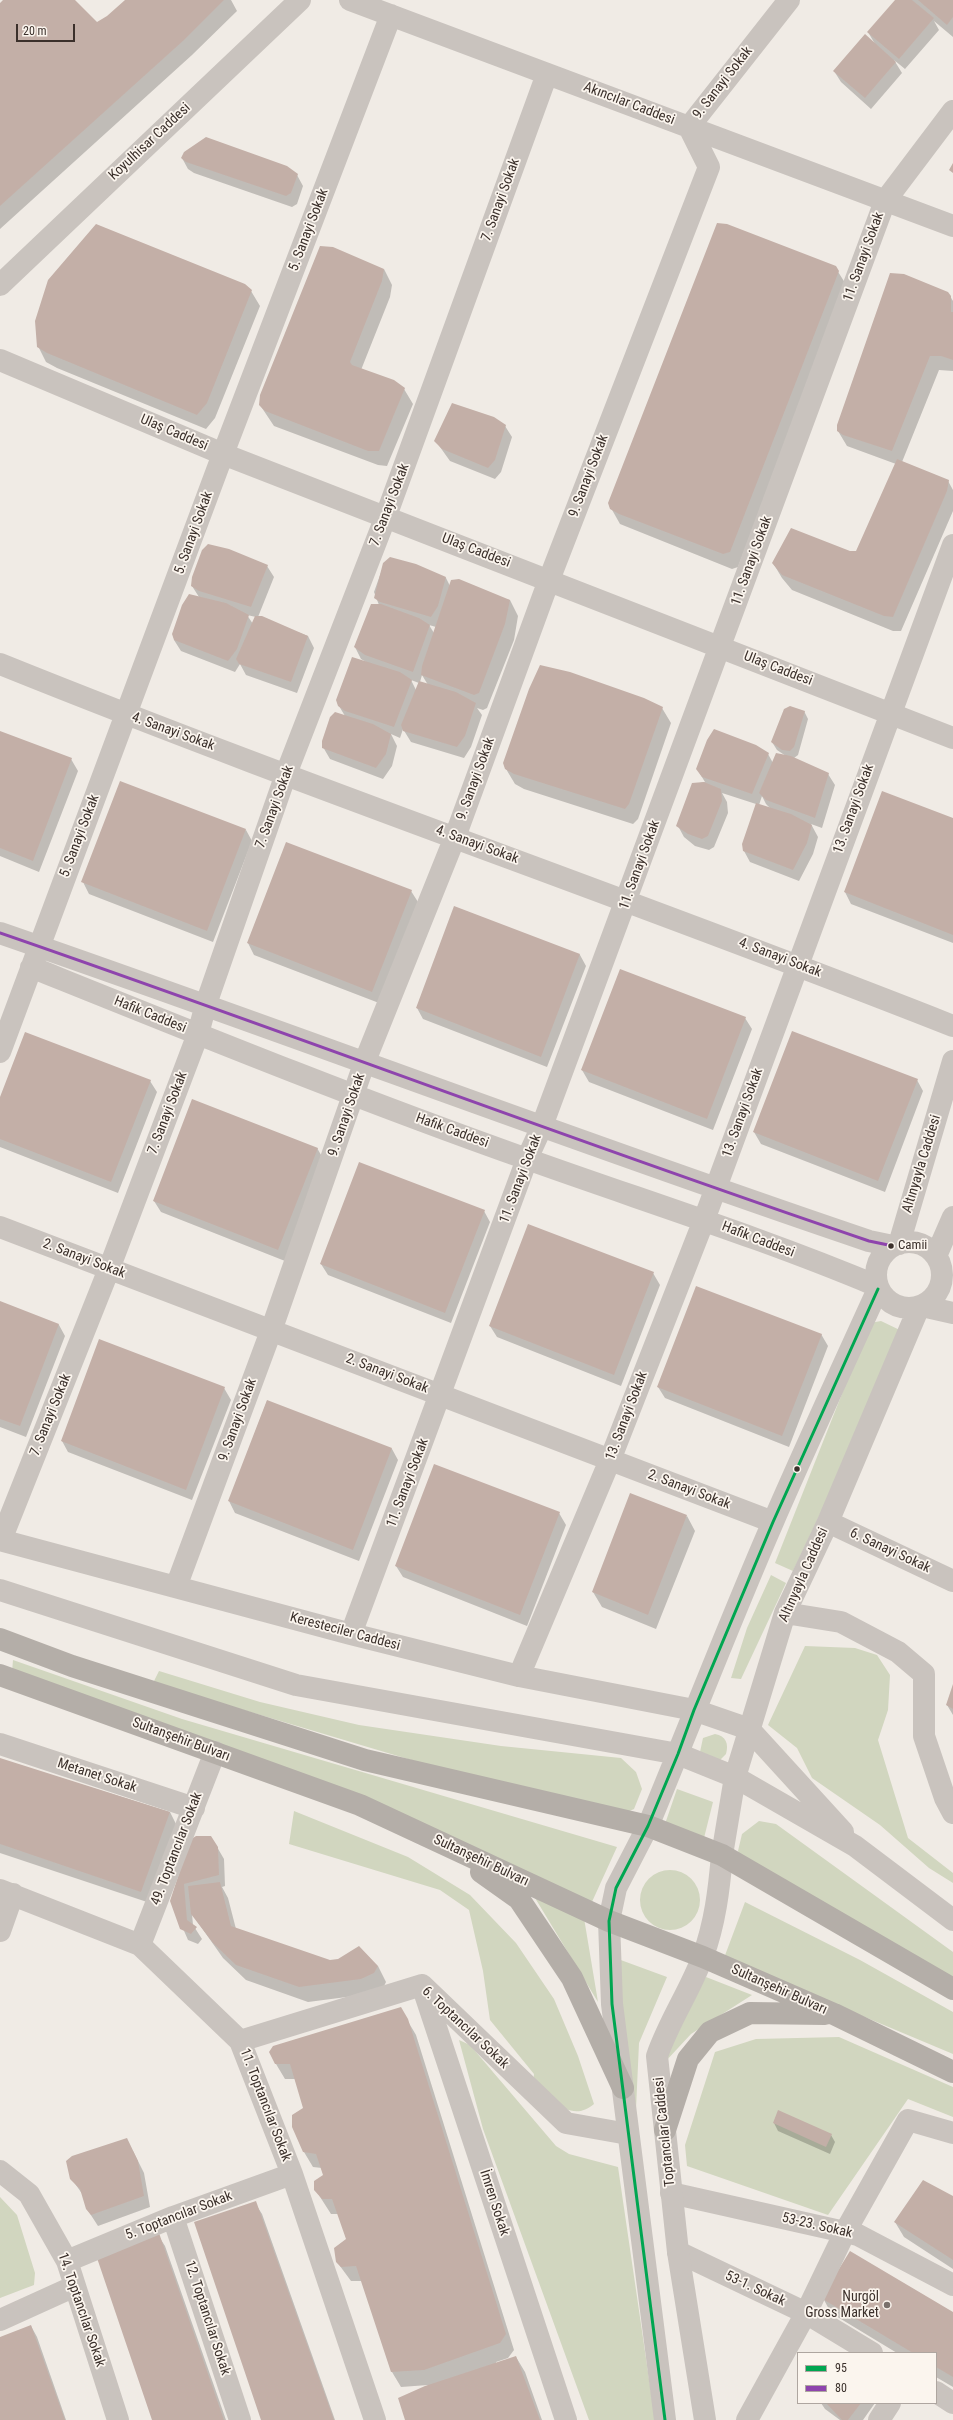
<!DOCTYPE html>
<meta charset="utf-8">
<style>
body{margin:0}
#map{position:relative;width:953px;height:2420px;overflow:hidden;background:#f0ebe5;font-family:"Roboto Condensed",sans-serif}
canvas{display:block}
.legend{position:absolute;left:797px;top:2352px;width:140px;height:52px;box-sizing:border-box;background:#fbf5ee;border:1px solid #aea6a0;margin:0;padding:5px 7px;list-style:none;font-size:12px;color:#3b302b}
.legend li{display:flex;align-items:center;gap:8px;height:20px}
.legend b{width:20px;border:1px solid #aea6a0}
.scale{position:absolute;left:16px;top:24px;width:59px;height:18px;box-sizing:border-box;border:2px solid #3b302b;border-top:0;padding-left:5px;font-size:12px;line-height:14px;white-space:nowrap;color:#3b302b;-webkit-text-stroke:3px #fbf5ee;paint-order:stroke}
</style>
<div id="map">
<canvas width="953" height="2420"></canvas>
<ul class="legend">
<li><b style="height:5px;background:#00a651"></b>95</li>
<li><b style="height:5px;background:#8e44ad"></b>80</li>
</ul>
<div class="scale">20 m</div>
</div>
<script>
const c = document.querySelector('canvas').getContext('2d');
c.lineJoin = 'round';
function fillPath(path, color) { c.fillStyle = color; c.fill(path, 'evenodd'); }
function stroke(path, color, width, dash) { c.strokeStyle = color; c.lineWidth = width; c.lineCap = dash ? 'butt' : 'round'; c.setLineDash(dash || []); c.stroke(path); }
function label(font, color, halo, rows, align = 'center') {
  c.font = font + ' "Roboto Condensed",sans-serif'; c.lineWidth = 3.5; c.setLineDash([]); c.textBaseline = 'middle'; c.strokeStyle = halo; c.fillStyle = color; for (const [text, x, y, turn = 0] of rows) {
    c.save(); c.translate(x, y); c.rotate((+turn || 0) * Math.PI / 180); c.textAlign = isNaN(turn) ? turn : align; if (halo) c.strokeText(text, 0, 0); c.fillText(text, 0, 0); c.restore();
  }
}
fillPath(new Path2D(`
 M881 1321 906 1333 793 1571 775 1563 870 1323Z
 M771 1575 786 1583 741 1679 731 1678 747 1628Z
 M805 1646 855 1648 877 1655 890 1675 888 1710 878 1740 908 1838 953 1873V1883L929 1868 880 1825 812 1778 797 1748 768 1725Z
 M13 1660 182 1719 617 1847 591 1904 12 1672Z
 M159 1671 260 1702 359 1725 501 1746 621 1758 636 1772 642 1789 634 1809 618 1816 418 1762 153 1683Z
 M715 1734C726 1736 729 1744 726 1754L720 1760 700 1752 703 1738Z
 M677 1789 713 1802 704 1838 665 1824Z
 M294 1811 408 1857 470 1895 516 1943 554 1999 578 2056 594 2104C571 2124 551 2098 533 2084L534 2074 490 2020 483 1971 469 1910 440 1890 289 1844Z
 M759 1821 776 1824 953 1952V1980L745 1865 738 1851 742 1834Z
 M640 1900a30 30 0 1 1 60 0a30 30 0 1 1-60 0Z
 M532 1893 584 1918 598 2002Z
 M745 1902 860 1960 953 2012V2054L724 1958Z
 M618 1959 667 1977 639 2043 636 2109 624 2025Z
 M706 1977 752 1995 691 2034 665 2062 680 2014Z
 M839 2037 953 2087V2117L908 2099 828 2215 687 2166 685 2145 715 2052 756 2039Z
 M459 2040 470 2045 556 2146 569 2154 618 2167 655 2420H589L483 2129Z
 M0 2197 17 2215 35 2273 34 2285 0 2298Z`), '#d1d6bf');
fillPath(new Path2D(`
 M5 0H73L97 23 108 17 127 0H231L237 11 192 55 0 229V4Z
 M896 0H953V37L934 21 939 30 905 69 894 60 902 73 871 109 841 82 834 71 875 44 868 32Z
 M182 158 297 175 303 186 297 204 292 207 194 173 188 169Z
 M835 267 847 286 738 567 732 569 620 524 611 508Z
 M384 269 392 285 390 297 361 370 404 389 413 404 387 466 378 465 274 426 260 405Z
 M251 291 260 306 215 418 206 429 57 368 46 362 38 346Z
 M950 296 953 301V371L939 370 902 462 948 481 953 490V511L901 631H893L792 590 782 578 773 563 857 552 896 464 847 446 838 431Z
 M505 426 512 437 501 472 495 479 450 461 435 440Z
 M384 564 446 578 450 586 510 600 518 616 514 640 487 708 483 710 477 708 482 715 471 747 464 758 411 742 403 729 400 738 391 734 397 746 392 766 383 779 330 759 323 747 345 716 339 706 366 662 361 659 355 647 379 605 374 592ZM429 625 436 627 434 633ZM422 675 428 685 420 682ZM411 680 419 683 416 690Z
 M267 566 274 577 258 617 308 636 314 648 297 693 246 675 240 664 235 672 181 651 174 640 199 597 192 586ZM247 615 256 617 253 624Z
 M662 708 671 723 638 819 633 824 524 789 515 784 506 769Z
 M804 711 808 719 798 755 794 758 828 774 835 785 822 828 811 824 818 837 813 854 799 881 750 862 744 851 756 804 722 793 727 802 728 813 714 847 709 850 695 846 684 837 678 826 693 784 705 782 697 769 768 754 773 763 786 756 777 750 772 742ZM762 796 766 804 771 809 759 805Z
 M0 732 71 759 78 771 39 872 0 856Z
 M953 819V943L851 904 845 892Z
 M246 830 252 841 213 942 89 894 83 882Z
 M411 891 418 902 379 1003 254 955 248 943Z
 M455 907 580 955 586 966 547 1067 423 1019 417 1008Z
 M745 1018 752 1029 713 1130 589 1082 582 1070Z
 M917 1080 923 1091 885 1192 761 1144 754 1132Z
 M150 1081 157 1092 118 1193 0 1147V1099Z
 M317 1148 324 1160 285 1261 161 1212 154 1201Z
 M484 1211 490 1222 451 1323 328 1275 321 1264Z
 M653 1273 660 1285 621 1386 497 1337 490 1326Z
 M0 1302 59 1325 65 1336 26 1437 0 1427Z
 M821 1334 828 1346 789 1447 665 1398 658 1387Z
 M224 1388 231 1400 192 1500 68 1452 62 1441Z
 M267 1401 392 1449 398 1460 359 1561 235 1513 229 1501Z
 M559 1513 566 1525 527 1626 403 1577 396 1566Z
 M687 1516 695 1531 656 1629 602 1607 593 1592Z
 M953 1686V1715L947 1705Z
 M0 1759 170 1812 176 1824 147 1902 0 1853Z
 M191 1841 217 1847 224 1859 225 1886 222 1887 228 1898 236 1929 329 1961 378 1966 386 1982 383 1988 370 1994 308 2002 246 1980 223 1958 192 1914 193 1925 202 1939 198 1944 188 1940 171 1901Z
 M400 2008 416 2035 514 2350 508 2358 496 2362V2364L516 2357 525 2372 542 2420H406L428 2385 401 2387 392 2372 362 2281H351L337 2262 347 2240 338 2214H331L315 2189 325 2176 322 2168 313 2167 304 2152V2108L295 2079H285L276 2064Z
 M774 2123 831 2135 835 2142 830 2154 778 2131Z
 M133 2151 144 2173 150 2207 98 2226 87 2209 83 2195 71 2178Z
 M953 2197V2269L904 2237 895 2222Z
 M255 2203 262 2214 335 2420H262Z
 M158 2235 165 2246 226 2420H153Z
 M823 2298 953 2313V2387L936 2377V2353H897L831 2313Z
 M31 2326 37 2337 66 2420H0V2338Z
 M821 2403H875L863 2420H840L825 2409Z`), '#0003');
fillPath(new Path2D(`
 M3 0H75L97 22 107 16 125 0H224L184 40 0 206V3Z
 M895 0H912L934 18 899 59 867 32Z
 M918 0H953V17L947 25Z
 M865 34 896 62 865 98 833 71Z
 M206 137 287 166 298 174 291 193 286 196 186 162 181 158 184 152Z
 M953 163V173L949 170Z
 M717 223 727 224 836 266 839 271 730 552 723 554 619 514 610 509 608 503Z
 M96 224 245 284 252 290 207 403 197 415 47 353 37 347 35 321 48 280Z
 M320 246 333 247 384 269 382 281 350 362 352 365 394 380 405 388 379 451H368L265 411 259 405 260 395Z
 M890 273 904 274 948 292 951 296V312H953V360L941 356H930L892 451 843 435 837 431V425Z
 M452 403 494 417 506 425 495 460 488 468 442 449 434 441Z
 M897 459 949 480 947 491 893 617 884 616 782 575 772 563 791 528 850 551H856Z
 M208 544 229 549 268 565 251 607 199 591 191 586 192 577 202 550Z
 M390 557 416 564 446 577 438 606 431 617 380 602 374 598 383 563Z
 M459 579 510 600 505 624 479 693 474 695 421 675 422 666 451 580Z
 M189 594 226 603 249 615 237 649 228 661 174 640 172 634 182 605Z
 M371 604H381L419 618 430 625 413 672 365 655 354 647Z
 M255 616H262L308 636 291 682 239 664 236 659Z
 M352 657 400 672 412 680 394 727 345 711 338 706 336 700Z
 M540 665 570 672 644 698 663 707 629 804 625 809 514 774 505 769 503 763 529 689Z
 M419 681 456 692 476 703 465 736 457 747 403 731 401 725Z
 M790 706 805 711 794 747 790 751 782 750 771 742 784 709Z
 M335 712 373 724 391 734 386 754 376 768 322 748V741L330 717Z
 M714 729 756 745 769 753 752 794 702 777 696 769 707 740Z
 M0 731 72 758 33 861 0 848Z
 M776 753 791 756 829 773 815 818 766 800 759 793Z
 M120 781 246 829 207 931 81 882Z
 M704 782 721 789 722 801 708 836 702 839 688 834 676 826 692 783Z
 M882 791 953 818V935L844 892Z
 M756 803 791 814 812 825 807 843 793 870 743 851 742 844Z
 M286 842 412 890 372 992 247 943Z
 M454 906 580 954 541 1057 416 1008Z
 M620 969 746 1017 707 1119 581 1070Z
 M792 1031 918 1079 878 1181 753 1132Z
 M25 1032 151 1080 111 1182 0 1139V1097Z
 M192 1099 318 1148 278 1250 153 1201Z
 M359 1162 485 1210 445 1313 320 1264Z
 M528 1224 654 1272 614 1375 489 1326Z
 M696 1286 822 1334 782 1436 657 1387Z
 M0 1301 59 1324 20 1426 0 1419Z
 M99 1339 225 1387 186 1490 61 1441Z
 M267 1400 392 1448 353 1550 228 1501Z
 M434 1464 560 1512 520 1615 395 1566Z
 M630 1493 687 1515 648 1615 592 1592Z
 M953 1684V1709L946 1705Z
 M0 1758 170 1812 141 1892 0 1844Z
 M196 1836H211L218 1847 219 1875 184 1884 187 1920 197 1927 191 1934 180 1929 170 1901 190 1840Z
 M220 1882 231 1926 330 1960 338 1959 359 1946 378 1966 374 1973 361 1979 299 1987 236 1965 213 1943 191 1914 188 1886Z
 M401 2007 408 2019 506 2334 500 2343 424 2370 391 2372 356 2266 341 2267 336 2262 334 2248 346 2239 332 2199H322L314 2190V2181L323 2175 316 2154 303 2152 292 2127V2115L303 2108 290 2064H275L269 2052 273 2046Z
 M778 2110 832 2134 826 2147 773 2123Z
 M127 2138 138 2161 144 2196 91 2215 86 2209 80 2189 70 2179 66 2161 72 2156Z
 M923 2180 953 2196V2260L894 2222Z
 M256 2201 334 2420H261L194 2222Z
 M159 2233 224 2420H152L97 2258Z
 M850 2251 953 2312V2377L936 2367V2353H913L821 2298Z
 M31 2325 65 2420H0V2337Z
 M516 2356 540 2420H405L398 2398 425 2386Z
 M826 2403H861L848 2420H842Z`), '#c3afa7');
stroke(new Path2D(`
 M350 0 953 226
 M0 285 300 0
 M0 360 223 454 953 738
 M0 664C315 791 637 901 953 1026
 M0 933C290 1033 578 1143 869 1241L893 1246
 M31 967C195 1033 360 1100 527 1159 644 1201 763 1238 877 1286
 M0 1052 223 454 391 15
 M0 1227 773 1522
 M876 1275a33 33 0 1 1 66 0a33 33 0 1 1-66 0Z
 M899 1244 953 1061
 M936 1256 953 1217
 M922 1306 953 1313
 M828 1522 953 1581
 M0 1540 351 1634 519 1676 694 1710 749 1729 843 1832
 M1 1540 109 1269 198 1034 206 1004 286 774 386 516 547 74
 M176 1587 271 1331 365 1061 455 837 549 580 709 167 689 127 789 0
 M0 1590 296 1685 678 1754 735 1777 855 1846 953 1920
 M785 1613 841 1622 898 1652 924 1674V1736L945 1798 953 1813
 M351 1634 527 1159 542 1126 885 201 953 111
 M519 1676 610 1460 704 1220 953 545
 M0 1744 194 1808
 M648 1826C690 1725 729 1623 773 1522 807 1444 843 1366 878 1289
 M722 1855 735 1777 785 1613 828 1522 919 1307
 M0 1890 140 1945 240 2041 292 2174 375 2420
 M0 1931 13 1894
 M140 1945 215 1752
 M422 1985 566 2420
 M240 2041 422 1985 566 2123 628 2134
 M0 2171 29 2194 67 2261 118 2420
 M671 2193 858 2235 953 2285
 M173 2217 240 2420
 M678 2252 806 2313 872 2353
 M67 2261 173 2217 292 2174
 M0 2320 75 2286
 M936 2392 953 2403
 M747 2420 806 2313 845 2232 908 2120 953 2133
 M879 2420 890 2403`), '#c9c3be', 22);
stroke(new Path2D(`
 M648 1826 616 1888 609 1921 612 2004 665 2420
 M705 2420 678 2252 657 2056C669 2021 690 1991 703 1956 715 1923 719 1890 722 1855`), '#c9c3be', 22);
stroke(new Path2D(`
 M0 1639 72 1666 365 1760 648 1826 722 1855 953 1989
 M0 1675 360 1805 609 1921 703 1957 834 2014 953 2072
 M481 1872 519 1899 572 1978 623 2088
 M665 2130 688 2059 710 2032 750 2013 825 2014`), '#b4aea8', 22);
stroke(new Path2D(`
 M665 2420 612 2004 609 1921 616 1888 648 1826 678 1754 694 1710 773 1522 878 1289`), '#00a651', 3);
stroke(new Path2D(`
 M0 933C290 1033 578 1143 869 1241L893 1246`), '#8e44ad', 3);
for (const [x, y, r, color] of [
 [891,1246,3.5,"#3b302b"],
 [797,1469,3.5,"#3b302b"],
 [887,2305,4,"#7a716c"]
]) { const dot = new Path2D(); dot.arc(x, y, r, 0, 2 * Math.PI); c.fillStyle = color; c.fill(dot); stroke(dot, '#fbf5ee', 1.5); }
label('13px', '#3b302b', '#fbf5ee', [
 ["Camii",898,1246]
], 'left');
label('14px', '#3b302b', '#fbf5ee', [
 ["9. Sanayi Sokak",723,83,-52],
 ["Akıncılar Caddesi",629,104,21],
 ["Koyulhisar Caddesi",150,142,-43],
 ["7. Sanayi Sokak",501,200,-70],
 ["5. Sanayi Sokak",309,230,-69],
 ["11. Sanayi Sokak",864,257,-70],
 ["Ulaş Caddesi",174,433,23],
 ["9. Sanayi Sokak",589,476,-69],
 ["7. Sanayi Sokak",390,505,-69],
 ["5. Sanayi Sokak",194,533,-70],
 ["Ulaş Caddesi",476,551,21],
 ["11. Sanayi Sokak",752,561,-70],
 ["Ulaş Caddesi",778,669,21],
 ["4. Sanayi Sokak",173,732,20],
 ["9. Sanayi Sokak",476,779,-70],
 ["7. Sanayi Sokak",275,807,-70],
 ["13. Sanayi Sokak",854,809,-70],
 ["5. Sanayi Sokak",80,836,-69],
 ["4. Sanayi Sokak",477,845,20],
 ["11. Sanayi Sokak",640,865,-70],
 ["4. Sanayi Sokak",780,958,21],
 ["Hafik Caddesi",150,1015,22],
 ["7. Sanayi Sokak",168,1113,-69],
 ["13. Sanayi Sokak",743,1113,-70],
 ["9. Sanayi Sokak",347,1115,-71],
 ["Hafik Caddesi",452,1131,20],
 ["Altınyayla Caddesi",922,1164,-73],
 ["11. Sanayi Sokak",521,1179,-69],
 ["Hafik Caddesi",758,1240,21],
 ["2. Sanayi Sokak",84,1259,21],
 ["2. Sanayi Sokak",387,1374,21],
 ["7. Sanayi Sokak",51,1415,-68],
 ["13. Sanayi Sokak",627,1416,-69],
 ["9. Sanayi Sokak",238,1420,-70],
 ["11. Sanayi Sokak",408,1483,-69],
 ["2. Sanayi Sokak",689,1490,21],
 ["6. Sanayi Sokak",890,1551,25],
 ["Altınyayla Caddesi",804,1575,-66],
 ["Keresteciler Caddesi",345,1632,15],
 ["Sultanşehir Bulvarı",181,1740,20],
 ["Metanet Sokak",97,1776,18],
 ["49. Toptancılar Sokak",177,1849,-69],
 ["Sultanşehir Bulvarı",481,1861,25],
 ["Sultanşehir Bulvarı",779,1990,24],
 ["6. Toptancılar Sokak",465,2028,43],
 ["11. Toptancılar Sokak",265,2105,69],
 ["Toptancılar Caddesi",665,2132,-96],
 ["İmren Sokak",494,2203,72],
 ["5. Toptancılar Sokak",179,2216,-21],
 ["53-23. Sokak",817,2226,13],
 ["53-1. Sokak",755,2289,25],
 ["14. Toptancılar Sokak",81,2310,71],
 ["12. Toptancılar Sokak",207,2318,72]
]);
label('14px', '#3b302b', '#fbf5ee', [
 ["Nurgöl",879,2297],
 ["Gross Market",879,2313]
], 'right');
</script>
